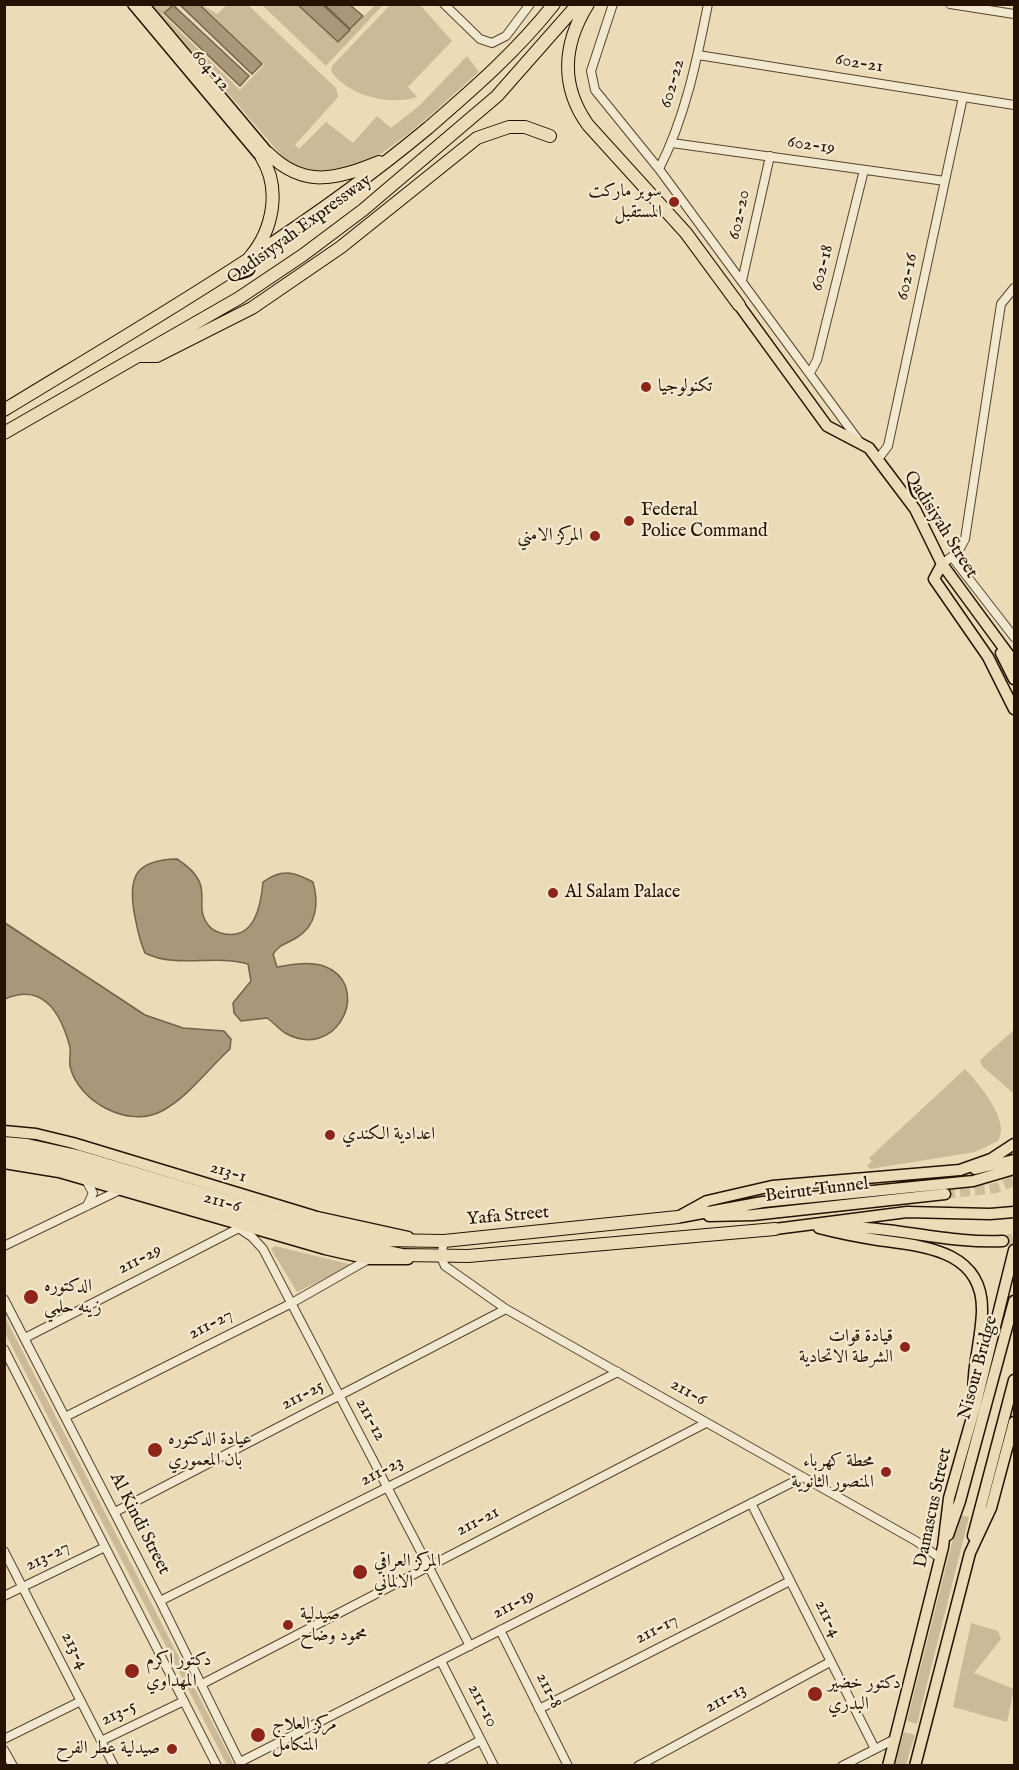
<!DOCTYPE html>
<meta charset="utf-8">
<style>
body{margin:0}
#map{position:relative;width:1019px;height:1770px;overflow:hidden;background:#ebdcb7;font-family:"IM FELL English",serif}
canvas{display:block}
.frame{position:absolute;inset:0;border:6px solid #261201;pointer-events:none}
</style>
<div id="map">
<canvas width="1019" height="1770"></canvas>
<div class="frame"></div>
</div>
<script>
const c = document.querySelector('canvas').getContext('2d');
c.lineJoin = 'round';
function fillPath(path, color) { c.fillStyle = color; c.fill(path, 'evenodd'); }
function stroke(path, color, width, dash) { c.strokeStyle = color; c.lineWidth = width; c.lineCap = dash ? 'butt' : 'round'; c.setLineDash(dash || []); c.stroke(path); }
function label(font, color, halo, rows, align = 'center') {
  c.font = font + ' "IM FELL English",Amiri,serif'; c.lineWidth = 4.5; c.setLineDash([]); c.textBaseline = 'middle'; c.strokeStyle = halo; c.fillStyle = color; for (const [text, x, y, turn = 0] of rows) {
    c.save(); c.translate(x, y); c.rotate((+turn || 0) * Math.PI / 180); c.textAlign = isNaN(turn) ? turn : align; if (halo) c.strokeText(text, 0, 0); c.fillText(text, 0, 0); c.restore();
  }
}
fillPath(new Path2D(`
 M391 4 420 5 452 41 408 87 417 97C390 106 348 96 331 71L332 66Z
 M152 5H171L162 14 240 90 264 65 202 5 217 14 227 5H248L336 88 338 97 295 145 299 149 326 122 353 143 377 116 391 128 419 106 467 56 479 72C445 101 389 158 346 171 326 176 306 168 287 162Z
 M262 5H297L338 43 375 5H383L326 66Z
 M1014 1030V1092H1012L982 1066 980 1060Z
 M965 1069C979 1084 1011 1121 998 1141L975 1152 870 1169 867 1166 872 1161 869 1158Z
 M275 1246 352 1265 297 1292 271 1249Z
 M4 1317H5L234 1765H227L5 1333Z
 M959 1515 969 1517 917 1724 907 1721Z
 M971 1623 998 1631 1001 1639 974 1673 1014 1689 1007 1722 953 1707Z
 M904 1732 915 1735 906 1765H895Z`), '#caba98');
const water = new Path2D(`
 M173 5 249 76 240 86 164 13Z
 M180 5H200L262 64 252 74Z
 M298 5H323L350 30 338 42Z
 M325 5H350L363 16 350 29Z
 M177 859C220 887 190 903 209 926 213 931 220 933 225 934 255 939 261 905 263 882 282 868 294 872 313 882 319 903 317 926 296 938 286 944 280 944 273 954L277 967C295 964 316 960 332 970 369 993 335 1061 285 1033 279 1029 273 1022 267 1018L241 1021 234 1013 233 1003 251 981 248 964C215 954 177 969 145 953 139 940 137 927 134 912 128 875 137 860 177 859Z
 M5 923 145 1015 183 1028 224 1031 231 1039 230 1049C208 1069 188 1097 162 1111 129 1129 78 1102 70 1066 69 1060 71 1053 70 1047 61 1014 44 982 5 999Z`);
fillPath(water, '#a89779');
stroke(water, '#746249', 1.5);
stroke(new Path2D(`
 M945 1194 996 1188 1014 1181
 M1003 1241 1014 1238`), '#cdbe9c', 10, [10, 5]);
const minor = new Path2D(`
 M444 4 480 39 492 43 506 36 530 4
 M613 4 591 71 595 90 659 169 859 441
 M950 4 1014 14
 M698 55 1014 105
 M672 143 945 181
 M659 169C685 118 697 60 708 4
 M742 281 770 156
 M810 373 817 360 864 170
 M878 459 888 446 963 97
 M952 557 1014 637
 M942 564 958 552 965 539 1001 304 1014 288
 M86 1180 93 1193 87 1206
 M237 1227 252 1237 263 1249 470 1646
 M444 1241 441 1257 445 1266 506 1309 916 1541 940 1558
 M4 1246 120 1190
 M4 1299 160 1601 241 1765
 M25 1338 239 1228
 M4 1349 217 1766
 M65 1417 290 1304 369 1259
 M751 1503 875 1749
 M115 1512 506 1309
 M4 1551 114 1766
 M4 1596 105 1547
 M160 1601 618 1372
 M500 1630 568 1766
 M441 1661 494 1766
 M202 1684 706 1423
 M539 1709 790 1581
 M4 1739 81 1701
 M101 1741 184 1701
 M4 1750 13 1766
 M240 1762 803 1477
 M432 1766 481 1740
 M638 1766 830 1662
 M842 1766 895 1739`);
const major = new Path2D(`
 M133 4 262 158
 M143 4 268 153
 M739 305 827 426 869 448 915 509 942 564 1014 662
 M942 564 934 579 988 657 1014 709
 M1001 653 1014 679
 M4 1131 36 1134 73 1143 317 1217 408 1237
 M4 1163 59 1172 325 1249 369 1259H408
 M975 1169 1014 1160
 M709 1216 753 1215 945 1194
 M678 1217 707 1201 772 1186 960 1170 991 1159 1014 1144
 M681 1217 763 1202 973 1181 1014 1169
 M832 1227C891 1225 947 1244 1003 1241
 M819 1228C838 1233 858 1237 878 1240 923 1246 984 1250 982 1312 981 1342 971 1370 974 1399
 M775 1229 907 1212 990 1214 1014 1212
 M948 1535 960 1501 1014 1301
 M973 1536 1014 1380
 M888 1766 943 1547 949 1498 975 1407 1014 1250
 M915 1766 970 1553 991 1508 1014 1422`);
const highway = new Path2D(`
 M588 4C563 44 560 86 588 125L686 233 739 305
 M268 153C304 189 337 179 379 162
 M250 257C273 230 281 189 262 158
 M139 356H157L252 308 341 247 477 138 509 127H525L550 136
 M4 410C150 321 297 237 428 128 473 89 517 51 554 4
 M4 433 239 298 303 255 363 210 497 96 578 4
 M4 1143 27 1145 77 1156 318 1228 382 1240 444 1241 678 1217
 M4 1155 28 1156 75 1166 321 1239 402 1255 468 1256 775 1229`);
stroke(minor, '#57442e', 10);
stroke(major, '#261201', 13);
stroke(highway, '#261201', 14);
stroke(minor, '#f2e8d0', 8);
stroke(major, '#ebdcb7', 10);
stroke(highway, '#ebdcb7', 12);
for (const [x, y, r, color] of [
 [674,202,6,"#8f2418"],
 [646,387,6,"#8f2418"],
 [629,521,6,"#8f2418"],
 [595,536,6,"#8f2418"],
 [553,893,6,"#8f2418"],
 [330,1135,6,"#8f2418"],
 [31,1297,8,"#8f2418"],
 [905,1347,6,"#8f2418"],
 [155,1450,8,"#8f2418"],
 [886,1472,6,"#8f2418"],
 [360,1572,8,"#8f2418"],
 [288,1625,6,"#8f2418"],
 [132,1671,8,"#8f2418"],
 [815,1694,8,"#8f2418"],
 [258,1735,8,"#8f2418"],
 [172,1749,6,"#8f2418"]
]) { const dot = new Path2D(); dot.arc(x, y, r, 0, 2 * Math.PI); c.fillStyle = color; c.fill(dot); stroke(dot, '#f2e8d0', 2); }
label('18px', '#261201', '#f2e8d0', [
 ["602-21",859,64,9],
 ["604-12",210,71,50],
 ["602-22",673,84,-74],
 ["602-19",811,146,8],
 ["602-20",740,215,-78],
 ["Qadisiyyah Expressway",300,230,-36],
 ["602-18",823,268,-76],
 ["602-16",908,277,-78],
 ["Qadisiyah Street",940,525,58],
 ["213-1",228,1173,17],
 ["Beirut Tunnel",817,1191,-7],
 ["211-6",222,1203,16],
 ["Yafa Street",508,1217,-5],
 ["211-29",140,1260,-27],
 ["211-27",211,1325,-27],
 ["Nisour Bridge",979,1368,-75],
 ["211-6",688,1393,30],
 ["211-25",303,1396,-27],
 ["211-12",370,1420,62],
 ["211-23",382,1472,-27],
 ["Damascus Street",934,1508,-78],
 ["211-21",478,1522,-27],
 ["Al Kindi Street",139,1524,63],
 ["213-27",48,1557,-26],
 ["211-19",514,1605,-27],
 ["211-4",827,1619,64],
 ["211-17",657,1630,-27],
 ["213-4",74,1651,63],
 ["211-8",548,1691,64],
 ["211-13",726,1699,-28],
 ["211-10",482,1706,63],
 ["213-5",119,1714,-25]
]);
label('18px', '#261201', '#f2e8d0', [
 ["سوبر ماركت",662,192,"right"],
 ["المستقبل",662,213,"right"],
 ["تكنولوجيا",658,387],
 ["Federal",641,511],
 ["Police Command",641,532],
 ["المركز الامني",583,536,"right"],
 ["Al Salam Palace",565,893],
 ["اعدادية الكندي",342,1135],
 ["الدكتوره",44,1287],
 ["زينه حلمي",44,1308],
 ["قيادة قوات",893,1337,"right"],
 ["الشرطة الاتحادية",893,1358,"right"],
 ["عيادة الدكتوره",168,1440],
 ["بان المعموري",168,1461],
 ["محطة كهرباء",874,1462,"right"],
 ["المنصور الثانوية",874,1483,"right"],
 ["المركز العراقي",374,1562],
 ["الالماني",374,1583],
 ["صيدلية",300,1615],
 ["محمود وضاح",300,1636],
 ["دكتور اكرم",146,1661],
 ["المهداوي",146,1682],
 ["دكتور خضير",828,1684],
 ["البدري",828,1705],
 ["مركز العلاج",272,1725],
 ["المتكامل",272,1746],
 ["صيدلية عطر الفرح",160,1749,"right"]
], 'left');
</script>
